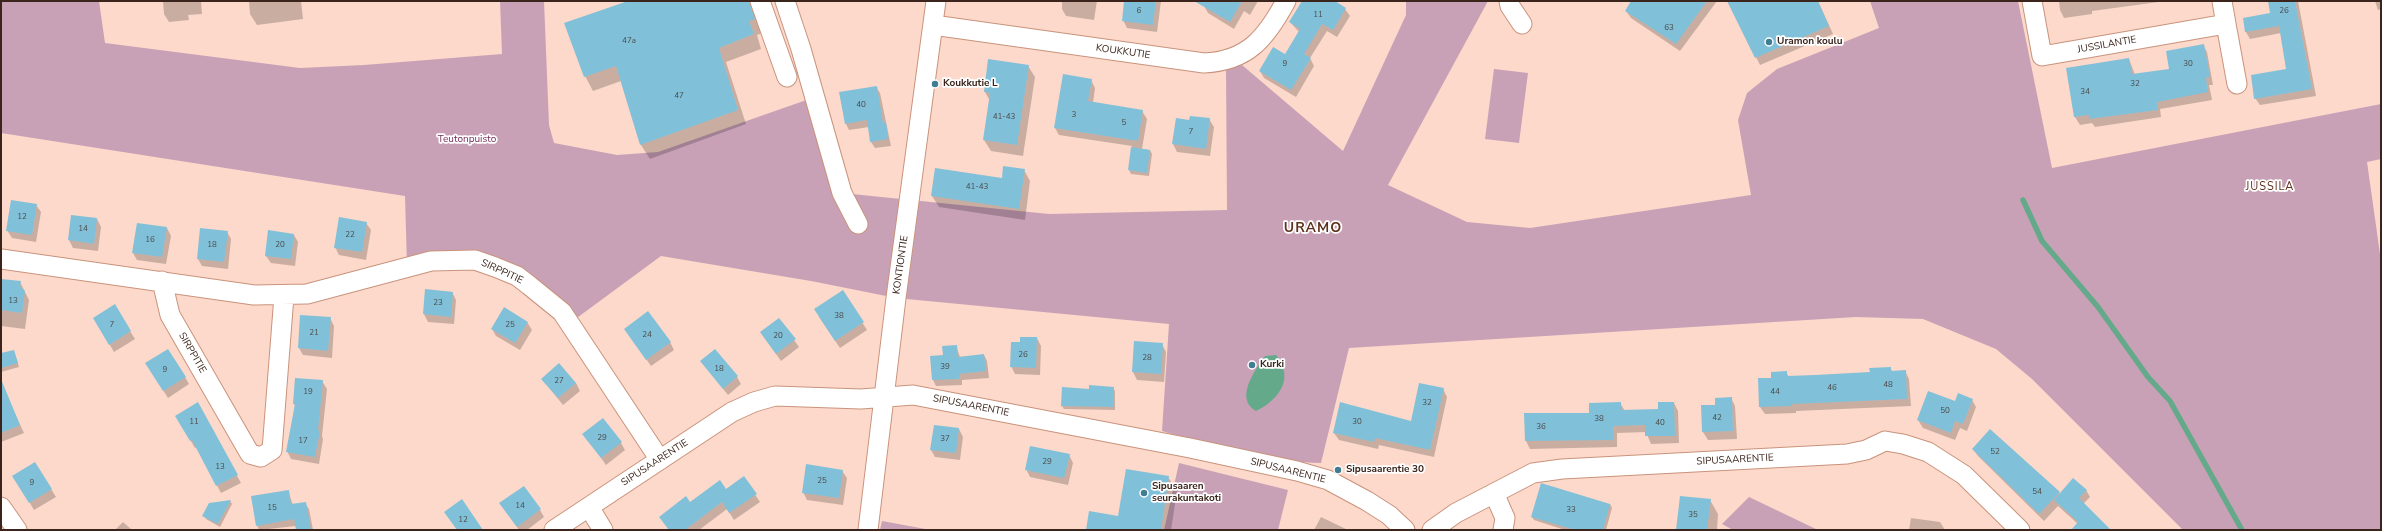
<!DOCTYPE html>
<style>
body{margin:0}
#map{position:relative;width:2382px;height:531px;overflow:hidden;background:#fcd9ca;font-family:"Nunito Sans",sans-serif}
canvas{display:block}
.frame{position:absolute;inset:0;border:2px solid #3a241b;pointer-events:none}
</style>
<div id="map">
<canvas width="2382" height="531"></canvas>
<div class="frame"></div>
</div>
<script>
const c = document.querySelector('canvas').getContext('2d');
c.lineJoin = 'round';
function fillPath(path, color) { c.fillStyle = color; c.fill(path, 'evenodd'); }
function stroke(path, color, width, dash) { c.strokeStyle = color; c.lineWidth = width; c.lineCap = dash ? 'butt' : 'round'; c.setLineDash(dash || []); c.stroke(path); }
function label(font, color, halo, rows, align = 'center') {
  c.font = font + ' "Nunito Sans",sans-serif'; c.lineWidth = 3.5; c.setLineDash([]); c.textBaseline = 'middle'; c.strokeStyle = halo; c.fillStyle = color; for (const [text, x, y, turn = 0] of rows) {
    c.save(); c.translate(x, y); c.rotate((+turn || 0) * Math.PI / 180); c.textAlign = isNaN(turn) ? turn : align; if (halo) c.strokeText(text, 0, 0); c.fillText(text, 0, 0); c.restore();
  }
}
fillPath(new Path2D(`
 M1 1H99L105 43 300 68 364 65 502 54 500 1H544L549 125 554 143 617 155 658 152 815 97 842 193 1049 214 1227 210 1226 69 1242 65 1343 151 1406 15V1H1488L1388 185 1467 222 1530 228 1751 195 1738 120 1747 93 1777 69 1879 28 1870 1H2018L2052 168 2381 104V159L2367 162 2381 261V530H2183L2032 379 1996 349 1923 319 1856 317 1349 348 1321 463C1273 462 1209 445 1162 431L1169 324 896 298 811 281 661 256 570 323 495 267 407 266 405 196 1 133Z
 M1494 69 1528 73 1519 143 1485 139Z
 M1179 463 1288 490 1278 530H1164Z
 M1749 497 1818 530H1733L1722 524Z
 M882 521 931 530H880Z`), '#c9a1b7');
fillPath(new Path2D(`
 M1276 355C1295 378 1279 400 1256 411 1234 399 1255 370 1265 356Z`), '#65a98b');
fillPath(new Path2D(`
 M163 1H201L202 14 188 15 189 20 169 22 164 14Z
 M249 1H301L303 19 257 25 250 14Z
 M631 1H753L762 33 757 35 761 49 726 62 746 124 650 159 641 145 621 81 593 91 585 76Z
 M1062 1H1097L1094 20 1066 16 1062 9Z
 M1125 1H1161L1157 32 1127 28 1123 20Z
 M1207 1H1258L1250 15 1244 11 1234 29 1208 13 1204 6Z
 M1304 1H1333L1345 9 1350 16 1337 37 1327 31 1310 58 1314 66 1296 97 1264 78 1260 71 1286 56 1299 32 1290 22Z
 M1632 1H1717L1680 51 1631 18 1626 11Z
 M1728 1H1818L1833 34 1760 65Z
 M2059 1H2166L2092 11V14L2064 18 2060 10Z
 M2269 1H2298L2316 96 2260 105 2255 98 2287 70 2281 33 2250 39 2246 32 2244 19 2271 14Z
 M2375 1H2381V9L2378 10Z
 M2203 45 2207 52 2213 85H2209L2212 100 2160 109 2161 117 2095 127 2092 123 2080 125 2075 117 2068 68 2129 59 2135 75 2170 70Z
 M1028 66 1035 77 1023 156 991 151 984 140 990 101 985 92Z
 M1091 80 1095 88 1093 103 1142 111 1147 119 1142 149 1150 150 1152 154 1149 176 1131 174 1129 170 1132 146 1059 135 1055 128Z
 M876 87 880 93 891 146 875 148 871 142 869 127 849 130 846 124Z
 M1209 119 1214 127 1210 156 1177 152 1173 144Z
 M936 170 1002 179 1024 170 1030 181 1025 220 939 207 932 196Z
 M36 205 41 212 36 242 12 238 7 230Z
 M72 216 97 219 101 227 98 251 73 248 69 240Z
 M366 223 371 230 366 260 339 255 335 247Z
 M167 228 171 236 166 264 137 260 133 253Z
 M227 232 231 239 228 269 202 266 198 259Z
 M294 235 298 242 295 266 271 263 266 256Z
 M1 280 20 282 29 300 25 329 1 326Z
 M426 290 452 292 456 300 454 324 428 322 424 314Z
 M843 292 867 330 840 348 819 317Z
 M114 306 135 339 114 352 94 318Z
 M330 318 334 326 332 358 303 355 299 348Z
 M779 319 799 347 781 361 761 333Z
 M527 322 532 330 520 350 496 336 492 329Z
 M625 329 670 342 674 350 651 366Z
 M1037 338 1041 346 1040 375 1015 374 1011 366 1021 343Z
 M1135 342 1162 344 1166 352 1164 382 1137 380 1133 372Z
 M956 346 960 357 984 355 987 361 989 378 962 380V385L936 386 933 380 931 357 944 356Z
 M14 351 19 367 1 372V354Z
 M701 361 737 377 741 384 728 395Z
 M1890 368 1893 372 1905 371 1909 379 1911 406 1796 411V413L1765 414 1760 407 1786 372 1789 377 1871 373Z
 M151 371 185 377 189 384 168 398Z
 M542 379 576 383 580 391 563 405Z
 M322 381 327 389 322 436 323 439 319 464 291 459 287 451 295 406 294 404Z
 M1063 388 1090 390 1113 388 1115 391V410L1064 409 1062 406Z
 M1443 389 1447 397 1434 457 1379 445 1378 449 1339 440 1334 433 1411 422Z
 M1731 398 1735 406 1737 439 1708 440 1703 432 1702 406H1716Z
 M1972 400 1976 407 1967 431 1960 428 1955 440 1923 428 1918 420 1956 402Z
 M9 401 24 433 1 442V404Z
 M1620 403 1625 411 1659 410 1674 403 1678 411 1679 443 1651 444 1646 432 1617 433V447L1530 449 1526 441 1525 414H1590Z
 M197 404 241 483 221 493 197 447 195 448 176 416Z
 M959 429 963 437 960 460 935 457 931 450Z
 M584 434 621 443 625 450 606 465Z
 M1973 449 2060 494 2086 490 2090 497 2083 504 2109 530H2072L2078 524 2058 506 2044 521 1978 456Z
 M1069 455 1073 463 1068 485 1030 477 1026 469Z
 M35 463 56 497 34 510 14 476Z
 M842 471 847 478 843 505 807 500 803 492Z
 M1168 477 1177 491 1171 530H1088L1119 517Z
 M744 478 760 502 734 520 727 509 699 530H669L660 517 690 503 726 490Z
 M288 491 293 505 305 503 309 509 313 530H297L296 526 259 530 257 525Z
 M1710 500 1718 514 1717 530H1677Z
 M230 501 232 504 220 527 206 519 204 516Z
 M500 503 540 510 544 517 527 530H519Z
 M1610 504 1612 508 1606 530H1565L1534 520 1532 517Z
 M1321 517 1348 530H1314Z
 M1911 518 1940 522 1945 530H1909Z
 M123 522 132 530H115Z`), '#0003');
stroke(new Path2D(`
 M2023 200 2042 241 2098 307 2148 377 2170 401 2242 530`), '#65a98b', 5.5);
fillPath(new Path2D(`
 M628 1H749L755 19 749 21 754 34 719 48 738 110 640 145 616 66 584 77 564 23Z
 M1124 1H1156L1153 25 1122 21Z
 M1194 1H1242L1230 22Z
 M1302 1H1335L1346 8 1333 30 1322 24 1304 54 1311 58 1291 90 1259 71 1273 47 1285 54 1300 29 1289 22Z
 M1631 1H1707L1676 44 1625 11Z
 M1727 1H1818L1829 26 1755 58Z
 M2268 1H2295L2312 89 2254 99 2251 75 2286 69 2279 26 2245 32 2243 18 2270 13Z
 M2204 44 2210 77 2206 78 2208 92 2157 102 2158 110 2089 119V115L2074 117 2066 68 2129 58 2132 74 2169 69 2166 51Z
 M988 59 1029 65 1017 145 983 140 990 93 984 92Z
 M1063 74 1092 79 1088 101 1143 110 1138 141 1054 128Z
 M877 86 883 123 886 122 888 139 870 142 867 120 845 124 839 92Z
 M1190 116 1210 118 1206 149 1172 144 1176 118 1189 120Z
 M1131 147 1150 150 1147 173 1128 170Z
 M1003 166 1025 169 1019 209 931 196 935 168 1002 178Z
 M11 200 37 204 32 235 6 231Z
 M71 215 97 218 94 244 68 240Z
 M339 217 367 222 362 252 334 248Z
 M137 223 167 227 162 257 132 253Z
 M200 228 228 231 224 262 197 259Z
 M268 230 294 234 291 259 265 256Z
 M1 279 21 281 20 286 25 291 22 313 1 310Z
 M425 289 453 292 451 317 423 314Z
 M843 290 864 322 835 341 814 309Z
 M115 304 131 331 109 345 93 318Z
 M504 307 528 322 515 343 491 329Z
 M648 311 671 342 646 360 624 329Z
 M300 315 331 317 328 351 298 348Z
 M779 318 796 339 776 354 760 332Z
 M1020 337H1037L1036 368 1010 367 1011 342H1020Z
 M1134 341 1163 343 1161 374 1132 372Z
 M957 345 958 357 984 354 986 371 959 374V379L932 380 930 356 943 355 942 346Z
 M168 349 186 377 163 391 145 363Z
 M715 349 738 376 723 389 700 361Z
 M14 350 18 363 1 368V353Z
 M559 363 576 383 558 398 541 379Z
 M1891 367V371L1906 370 1907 399 1792 404V406L1759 407 1758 378H1771V372L1787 371V376L1815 375 1870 372 1869 368Z
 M295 378 323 380 318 430 320 431 315 457 286 452 295 404H293Z
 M1 379 20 425 1 433Z
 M1419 383 1444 388 1430 450 1375 438 1374 442 1333 433 1340 402 1411 421Z
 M1089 385 1114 387 1113 407 1061 406 1062 387 1089 389Z
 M1928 391 1955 401 1958 393 1973 399 1963 424 1955 421 1951 433 1917 420Z
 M1732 397 1733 431 1702 432 1701 405H1715V398Z
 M198 402 238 475 216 486 192 440 190 441 175 416Z
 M1621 402V410L1658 409V402H1674L1675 436H1645V425L1613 426V440L1525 441 1524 413H1589V403Z
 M603 418 622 442 601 458 582 434Z
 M934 425 959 428 956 453 930 450Z
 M1990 429 2060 492 2039 514 1972 449Z
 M1030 446 1070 454 1064 478 1025 470Z
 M35 462 52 489 29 503 12 476Z
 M806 464 843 470 839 498 802 493Z
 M1126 469 1169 476 1161 530H1086L1089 511 1118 516Z
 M744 476 757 494 729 513 722 502 685 530H669L659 517 686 496 690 502 720 480 726 489Z
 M2073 478 2087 490 2079 498 2111 530H2071L2078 522 2054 500Z
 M1541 483 1610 504 1603 530H1575L1531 517Z
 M524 486 541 509 517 527 499 503Z
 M289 490 291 504 306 502 311 530H296L294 519 256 526 251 496Z
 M1680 496 1711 499 1707 530H1676Z
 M462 499 483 530H457L444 512Z
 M231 500 218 524 202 516 209 503Z`), '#81c0d9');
const minor = new Path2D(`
 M760 1 787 77
 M785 1 801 49 842 193 858 224
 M1509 1 1510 6 1522 24
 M2032 1 2042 56 2226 24 2222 1
 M2226 24 2237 84
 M933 25 1204 63C1248 61 1266 38 1286 1
 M1 259 254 295 307 294 431 261 475 260 495 267 517 276 530 286 562 312 660 460
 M162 281 170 315 250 454 261 457 272 450 284 296
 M1494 493 1505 518 1503 530
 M1 507 17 530
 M589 507 603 530
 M554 530 732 412 754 402 775 396 861 399 913 395 1190 448 1297 471 1328 480 1367 501 1389 515 1405 530
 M868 530 896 298 936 1
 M1432 530 1456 513 1533 473 1562 469 1847 454 1866 450 1885 441 1903 444 1928 452 1964 475 2020 530`);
stroke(minor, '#c9937c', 21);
stroke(minor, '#fff', 19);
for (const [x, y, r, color] of [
 [1769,42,4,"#407d93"],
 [935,84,4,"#407d93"],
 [1252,365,4,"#407d93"],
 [1338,470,4,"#407d93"],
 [1144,493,4,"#407d93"]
]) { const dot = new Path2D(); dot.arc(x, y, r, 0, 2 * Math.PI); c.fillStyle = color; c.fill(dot); stroke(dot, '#fff', 1.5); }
label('8px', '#4c4b4a', null, [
 ["6",1139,11],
 ["26",2284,11],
 ["11",1318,15],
 ["63",1669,28],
 ["47a",629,41],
 ["9",1285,64],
 ["30",2188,64],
 ["32",2135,84],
 ["34",2085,92],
 ["47",679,96],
 ["40",861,105],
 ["3",1074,115],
 ["41-43",1004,117],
 ["5",1124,123],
 ["7",1191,132],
 ["41-43",977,187],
 ["12",22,217],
 ["14",83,229],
 ["22",350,235],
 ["16",150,240],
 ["18",212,245],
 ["20",280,245],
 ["13",13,301],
 ["23",438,303],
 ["38",839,316],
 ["7",112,325],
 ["25",510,325],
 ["21",314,333],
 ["24",647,335],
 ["20",778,336],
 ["26",1023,355],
 ["28",1147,358],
 ["39",945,367],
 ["18",719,369],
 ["9",165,370],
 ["27",559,381],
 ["48",1888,385],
 ["46",1832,388],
 ["19",308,392],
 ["44",1775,392],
 ["32",1427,403],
 ["50",1945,411],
 ["42",1717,418],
 ["38",1599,419],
 ["11",194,422],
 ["30",1357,422],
 ["40",1660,423],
 ["36",1541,427],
 ["29",602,438],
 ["37",945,439],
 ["17",303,441],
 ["52",1995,452],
 ["29",1047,462],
 ["13",220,467],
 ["25",822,481],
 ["9",32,483],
 ["54",2037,492],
 ["14",520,506],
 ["15",272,508],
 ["33",1571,510],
 ["35",1693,515],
 ["12",463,520]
]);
label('bold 10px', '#3a241b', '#fff', [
 ["Uramon koulu",1777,42],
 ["Koukkutie L",943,84],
 ["Kurki",1260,365],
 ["Sipusaarentie 30",1346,470],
 ["Sipusaaren",1152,487],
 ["seurakuntakoti",1152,499]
], 'left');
label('10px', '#3a241b', '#fff', [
 ["JUSSILANTIE",2107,45,-10],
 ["KOUKKUTIE",1123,52,8],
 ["KONTIONTIE",901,265,-82],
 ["SIRPPITIE",502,272,25],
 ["SIRPPITIE",192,353,60],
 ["SIPUSAARENTIE",971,406,11],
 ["SIPUSAARENTIE",1735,460,-3],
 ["SIPUSAARENTIE",655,463,-33],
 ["SIPUSAARENTIE",1288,471,14]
]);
label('10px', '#742e5a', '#fff', [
 ["Teutonpuisto",467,140]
]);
c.letterSpacing = '1px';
label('11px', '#5f311d', '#fff', [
 ["JUSSILA",2270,187]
]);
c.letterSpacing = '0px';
c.letterSpacing = '1px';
label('bold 14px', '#5f311d', '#fff', [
 ["URAMO",1313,229]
]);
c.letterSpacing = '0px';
</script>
